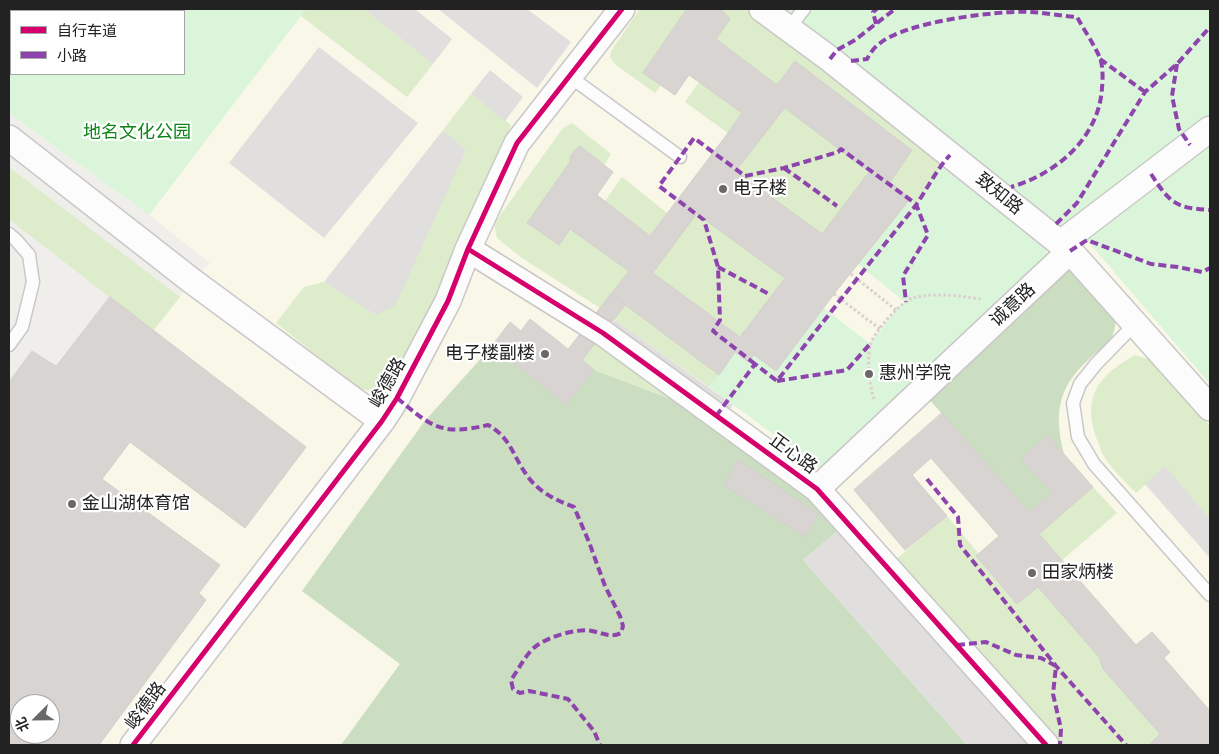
<!DOCTYPE html>
<meta charset="utf-8">
<style>
body{margin:0}
#map{position:relative;width:1219px;height:754px;overflow:hidden;background:#f0eeeb;font-family:"PT Sans","Noto Sans SC",sans-serif}
canvas{display:block}
.frame{position:absolute;inset:0;border:10px solid #222;pointer-events:none}
.legend{position:absolute;left:10px;top:10px;width:175px;height:65px;box-sizing:border-box;background:#fff;border:1px solid #a7a7a7;margin:0;padding:6px 9px;list-style:none;font-size:15px;color:#222}
.legend li{display:flex;align-items:center;gap:10px;height:25px}
.legend b{width:25px;border:1px solid #a7a7a7}
.north{position:absolute;left:10px;top:694px;width:50px;height:50px;box-sizing:border-box;background:#fff;border:1px solid #a7a7a7;border-radius:50%;rotate:247deg;font-size:14px;font-weight:700;line-height:20px;text-align:center;color:#222}
.north::after{content:'';display:block;margin:auto;width:18px;height:22px;background:#6a6968;clip-path:polygon(50% 0,100% 100%,50% 72%,0 100%)}
</style>
<div id="map">
<canvas width="1219" height="754"></canvas>
<div class="frame"></div>
<ul class="legend">
<li><b style="height:6px;background:#d6006c"></b>自行车道</li>
<li><b style="height:6px;background:#8e44ad"></b>小路</li>
</ul>
<div class="north">北</div>
</div>
<script>
const c = document.querySelector('canvas').getContext('2d');
c.lineJoin = 'round';
function fillPath(path, color) { c.fillStyle = color; c.fill(path, 'evenodd'); }
function stroke(path, color, width, dash) { c.strokeStyle = color; c.lineWidth = width; c.lineCap = dash ? 'butt' : 'round'; c.setLineDash(dash || []); c.stroke(path); }
function label(font, color, halo, rows, align = 'center') {
  c.font = font + ' "PT Sans","Noto Sans SC",sans-serif'; c.lineWidth = 4.5; c.setLineDash([]); c.textBaseline = 'middle'; c.strokeStyle = halo; c.fillStyle = color; for (const [text, x, y, turn = 0] of rows) {
    c.save(); c.translate(x, y); c.rotate((+turn || 0) * Math.PI / 180); c.textAlign = isNaN(turn) ? turn : align; if (halo) c.strokeText(text, 0, 0); c.fillText(text, 0, 0); c.restore();
  }
}
fillPath(new Path2D(`
 M53 9H1210V745H967L303 591 400 664 341 745H9V382L32 351 56 366 153 331 192 281 210 263 149 215 9 113V66L11 63V74H184V11H51ZM20 704H50V734H20Z`), '#f8f7e8');
fillPath(new Path2D(`
 M306 9H364L433 64 407 97 301 16Z
 M640 9H687L643 73 661 85 655 93 616 65 610 57 611 51Z
 M721 9H748L944 161 916 204 890 182 912 149 796 62 778 86 716 39 723 13Z
 M699 82 742 113 728 133 685 102Z
 M471 94 511 125 435 304 393 382 375 391 359 389 276 323 304 287 324 282 376 315 466 150 443 130Z
 M785 108 869 172 822 234 736 171Z
 M572 123 611 154 604 165 580 146C573 151 570 154 570 162L527 223 559 245 570 229 629 271 611 294 719 375 709 387 615 320 600 308 522 258 497 238 494 224 563 128Z
 M9 167 180 297 153 331 9 219Z
 M622 177 667 213 650 236 605 201Z
 M697 214 785 278 740 337 653 273Z
 M603 333 716 416 594 370 582 360Z
 M1135 355 1152 360 1210 426V519L1165 467 1136 493C1125 482 1114 471 1105 458 1101 452 1099 444 1096 437 1082 395 1100 375 1135 355Z
 M1093 487 1117 513 1062 560 1039 534Z
 M947 516 979 554 976 557 1017 604 1038 587 1099 657 1103 669 1160 734 1149 745H1059L895 560Z`), '#ddeccb');
fillPath(new Path2D(`
 M1068 269 1116 320C1115 326 1114 334 1111 339 1106 346 1095 353 1088 360 1057 389 1054 414 1064 454L1047 435 1021 459 1052 493 1029 512 928 398Z
 M492 346 566 405 594 370 716 416 847 523 803 560 967 745H341L400 664 302 591 424 422Z`), '#cbdec1');
fillPath(new Path2D(`
 M53 9H306L149 215 9 113V66L11 63V74H184V11H51Z
 M785 9H1210V129L1070 236 1011 187Z
 M1210 147V384L1087 240Z
 M944 161 1041 237 1049 257 821 469 709 387 735 352 748 362 754 355 776 371 824 308 870 344 896 310 905 302 858 264 910 199 916 204Z`), '#daf5da');
fillPath(new Path2D(`
 M364 9H415L452 39 433 64Z
 M438 9H527L571 42 537 88Z
 M319 47 418 123 324 238 229 163Z
 M490 70 523 97 505 121 471 94Z
 M443 130 466 150 395 306 376 315 324 282Z
 M615 320 733 405 722 420 603 333Z
 M1165 466 1210 519V558L1145 484Z
 M847 523 1046 745H967L803 560Z`), '#e0dfde');
const building = new Path2D(`
 M687 9H721L730 19 716 39 777 85 795 61 912 150 890 182 910 199 834 294 776 371 754 355 748 362 735 352 719 375 611 294 629 271 570 229 559 245 527 223 570 162V157L574 151 580 146 613 172 597 195 650 236 728 133 742 113 699 82 689 75 675 95 643 73ZM785 108 869 172 822 234 736 171ZM697 214 785 278 740 337 653 273Z
 M611 294 626 304 582 360 594 370 566 405 492 346 510 322 521 331 530 319 568 349Z
 M110 297 306 447 245 528 130 442 102 479 220 565 199 593 206 600 99 745H9V382L32 351 56 366ZM20 704H50V734H20Z
 M942 413 1029 512 1052 493 1021 459 1047 435 1093 487 1039 534 1136 645 1152 632 1170 652 1164 658 1210 711V745H1149L1160 734 1103 669 1099 657 1038 587 1017 604 976 556 999 536 931 458 912 475 947 516 905 550 854 490Z
 M738 460 819 514 805 537 724 485Z`);
fillPath(building, '#d7d4d2');
stroke(building, '#d3d0cc', 1);
const service = new Path2D(`
 M788 29 804 9
 M569 76 680 157
 M9 234 16 240 29 255 33 282 22 327 9 345
 M1135 324 1096 364 1080 384 1073 403 1078 437 1094 464 1210 595`);
const minor = new Path2D(`
 M762 9 830 59 1070 251 1210 408
 M9 138 192 281 382 421
 M468 249 603 333 817 489 1046 745
 M817 489 1070 251V236L1210 129
 M133 745 382 421 397 398 448 301 468 249 517 143 622 9`);
stroke(service, '#c9c8c7', 15);
stroke(minor, '#c9c8c7', 28);
stroke(new Path2D(`
 M851 274 896 310
 M834 294 880 329
 M874 399C869 384 867 361 870 346 872 334 901 301 913 298 935 292 959 296 981 299`), '#dccecd', 3, [2.5, 2.5]);
stroke(service, '#fdfcfc', 12);
stroke(minor, '#fdfcfc', 25);
stroke(new Path2D(`
 M876 24 873 12 877 9
 M830 59 837 50 855 40 895 9
 M1100 59 1145 92
 M851 61 867 59C870 54 874 47 879 44 904 22 998 10 1031 12 1046 13 1061 16 1077 17 1084 30 1094 44 1100 58 1103 66 1103 79 1102 88 1099 138 1056 174 1011 187
 M1177 64 1172 96 1179 129 1190 145
 M784 168 837 206
 M1151 174C1170 203 1175 208 1210 210
 M1056 224 1077 203 1145 92 1177 64 1210 27
 M1070 251 1087 240 1151 264 1178 267 1202 272 1210 268
 M718 267 769 294
 M755 364 713 331 720 320 718 267 704 220 659 186 694 138 745 176 784 168 838 152 841 149 916 204 928 235 903 276 906 302
 M777 381 847 370 870 344
 M397 398C432 427 441 436 488 425 510 437 512 454 526 474 537 491 555 500 574 507L589 542 605 586 620 616 623 626 621 633C611 638 602 633 592 631 577 628 552 636 539 644 527 651 519 669 511 680L513 689 520 693 529 691 568 699 594 731 600 745
 M716 416 755 364 777 381C822 323 867 266 913 209 926 192 935 171 950 155
 M927 479 958 517 960 545 1056 666 1126 745
 M957 645 986 642 1016 655 1041 658 1056 666 1053 694 1061 729 1060 745`), '#8e44ad', 4, [8, 4]);
stroke(new Path2D(`
 M468 249 603 333 817 489 1046 745
 M133 745 382 421 397 398 448 301 468 249 517 143 622 9`), '#d6006c', 5);
for (const [x, y, r, color] of [
 [723,189,5,"#6a6968"],
 [545,354,5,"#6a6968"],
 [869,374,5,"#6a6968"],
 [72,504,5,"#6a6968"],
 [1032,573,5,"#6a6968"]
]) { const dot = new Path2D(); dot.arc(x, y, r, 0, 2 * Math.PI); c.fillStyle = color; c.fill(dot); stroke(dot, '#fff', 2); }
label('18px', '#0c8416', '#fff', [
 ["地名文化公园",137,133]
]);
label('18px', '#222', '#fff', [
 ["电子楼",733,189],
 ["电子楼副楼",535,354,"right"],
 ["惠州学院",879,374],
 ["金山湖体育馆",82,504],
 ["田家炳楼",1042,573]
], 'left');
label('18px', '#222', '#fff', [
 ["致知路",999,194,39],
 ["诚意路",1013,305,-43],
 ["峻德路",388,383,-60],
 ["正心路",793,454,36],
 ["峻德路",146,706,-53]
]);
</script>
